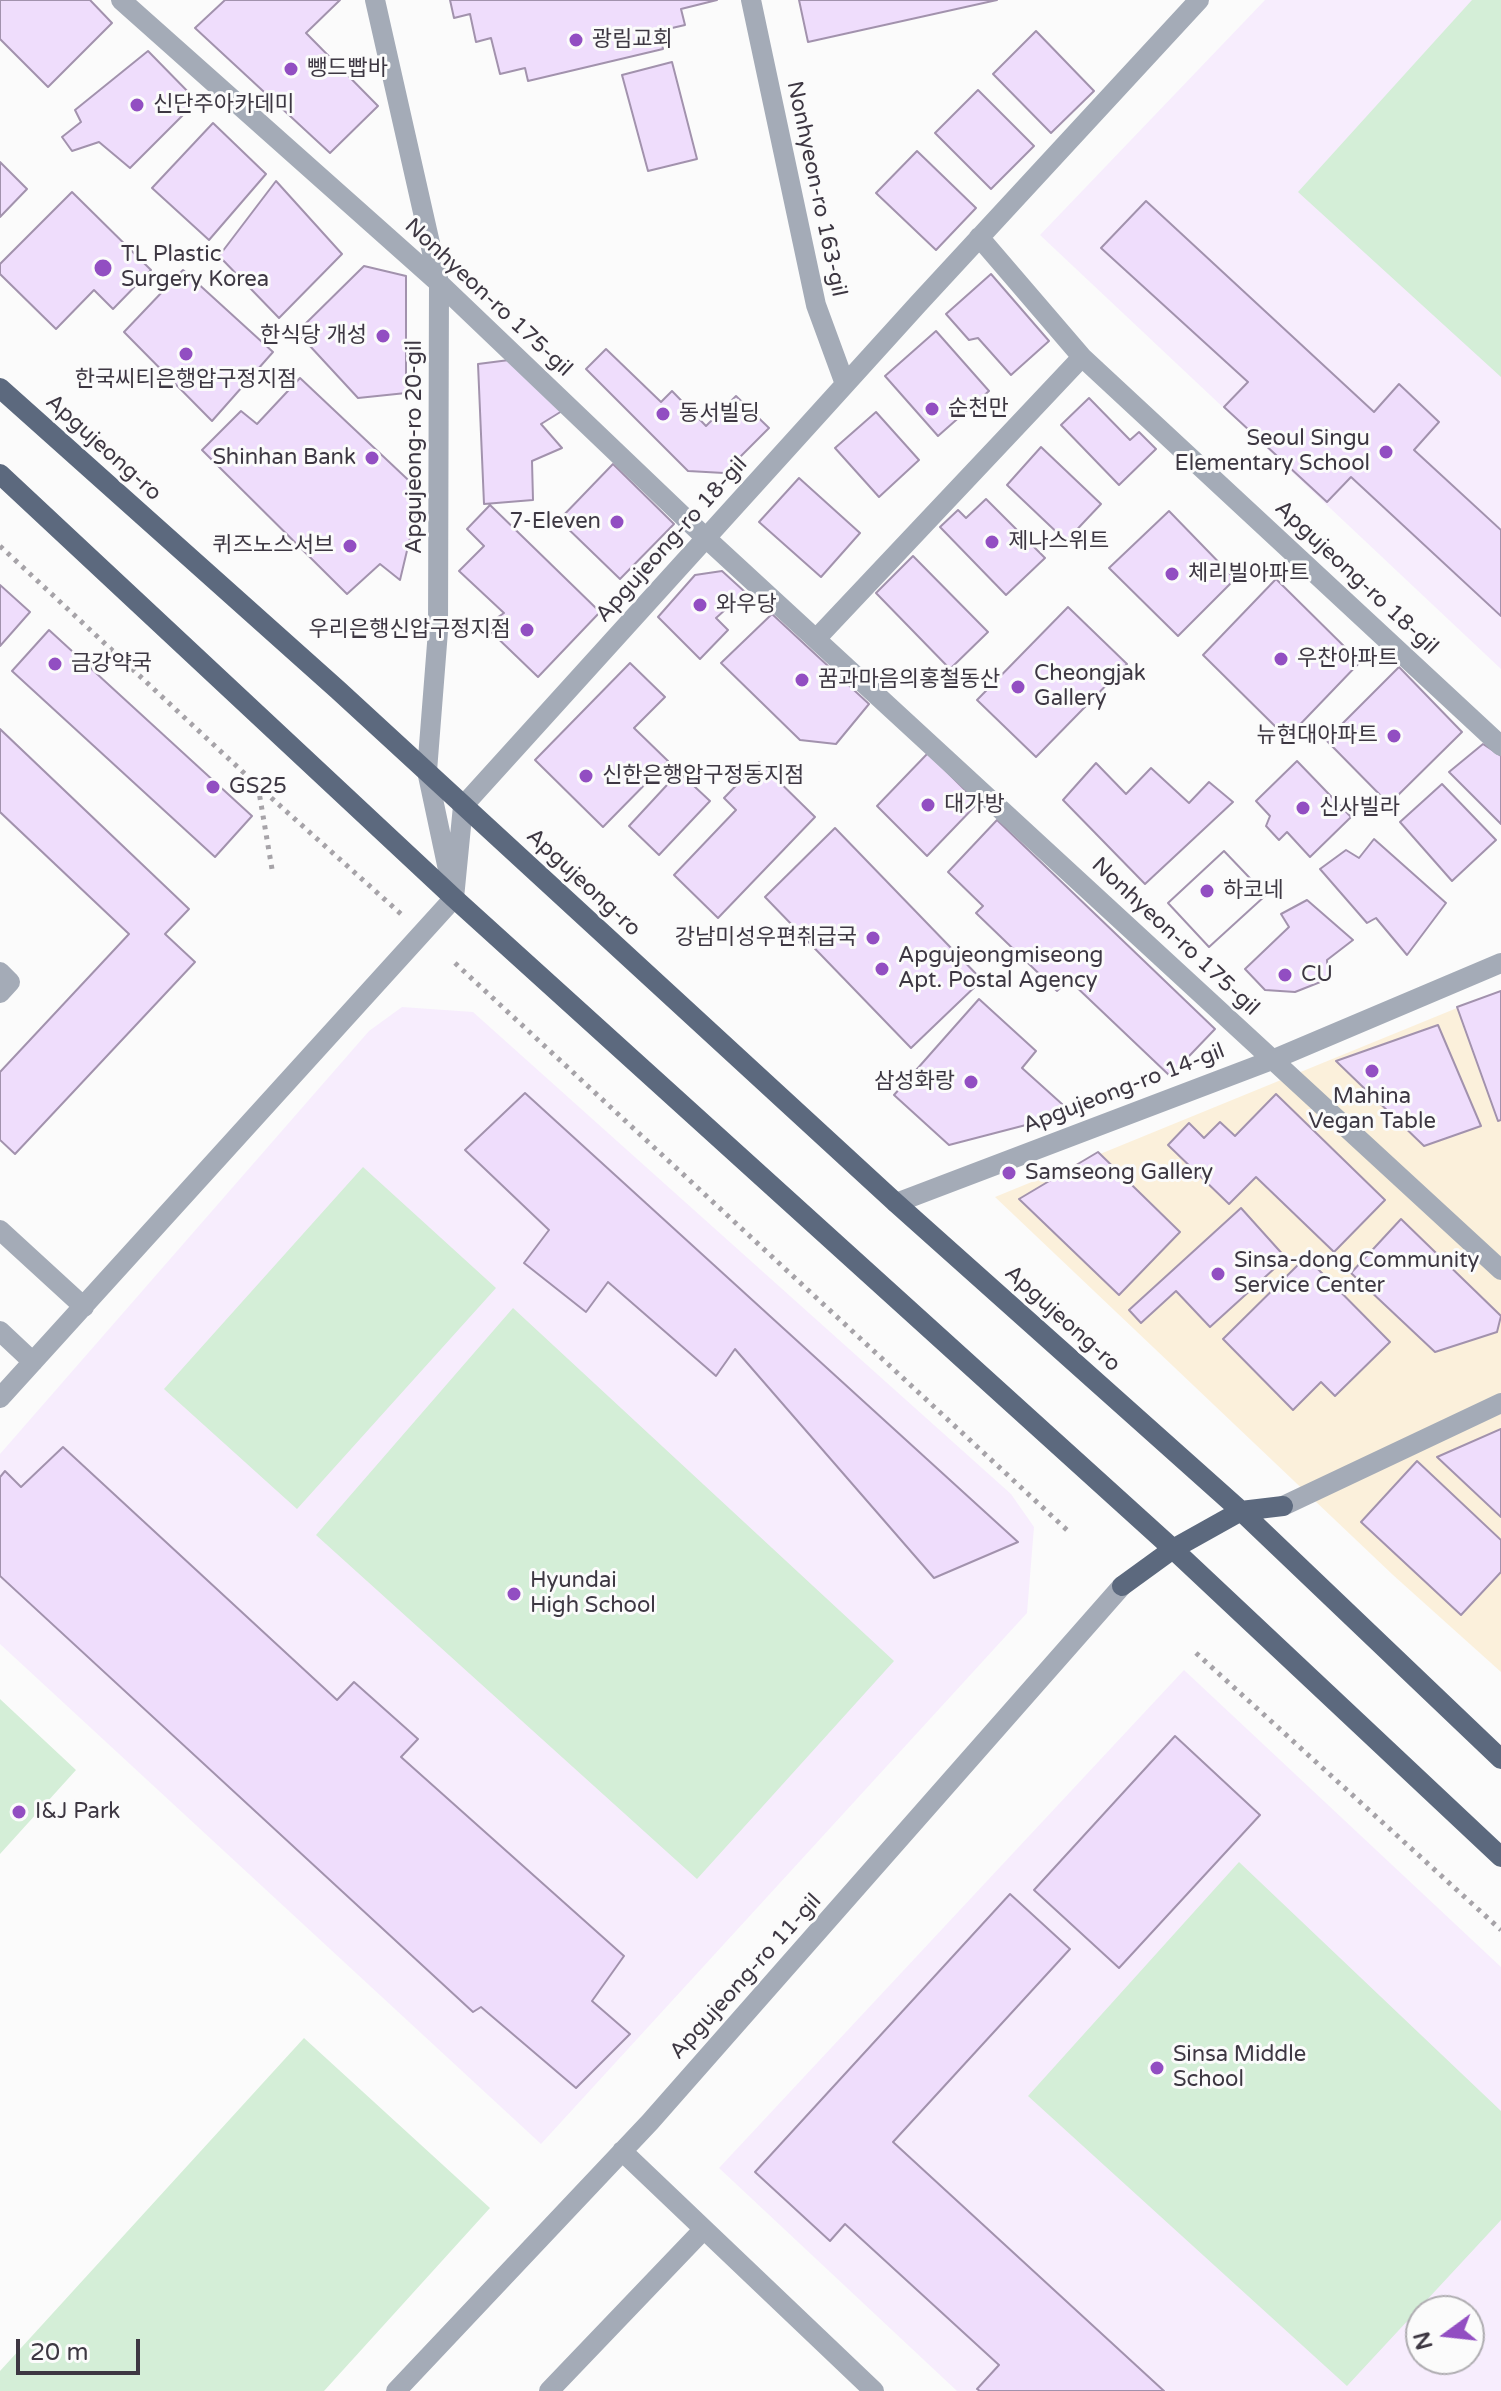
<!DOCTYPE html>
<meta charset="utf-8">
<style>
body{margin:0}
#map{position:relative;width:1501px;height:2391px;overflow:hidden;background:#fbfbfb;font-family:"Varela Round",sans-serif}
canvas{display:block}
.north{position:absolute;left:1405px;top:2295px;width:80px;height:80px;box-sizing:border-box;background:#fbfbfb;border:2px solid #afadb1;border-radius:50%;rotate:255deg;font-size:22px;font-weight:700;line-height:32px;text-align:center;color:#3d3742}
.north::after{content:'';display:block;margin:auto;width:28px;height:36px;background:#924ec2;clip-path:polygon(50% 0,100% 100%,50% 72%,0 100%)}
.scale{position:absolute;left:16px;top:2339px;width:124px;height:36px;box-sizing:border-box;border:4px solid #3d3742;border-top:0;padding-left:10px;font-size:24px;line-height:28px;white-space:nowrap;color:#3d3742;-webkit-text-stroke:6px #fbfbfb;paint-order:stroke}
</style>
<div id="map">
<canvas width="1501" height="2391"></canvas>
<div class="north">N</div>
<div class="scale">20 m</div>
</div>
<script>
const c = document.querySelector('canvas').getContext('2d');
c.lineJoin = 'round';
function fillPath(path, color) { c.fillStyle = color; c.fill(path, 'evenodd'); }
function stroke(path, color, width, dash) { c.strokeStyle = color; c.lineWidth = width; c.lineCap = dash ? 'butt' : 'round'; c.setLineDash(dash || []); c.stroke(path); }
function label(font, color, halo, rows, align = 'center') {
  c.font = font + ' "Varela Round","Noto Sans KR",sans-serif'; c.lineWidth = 6; c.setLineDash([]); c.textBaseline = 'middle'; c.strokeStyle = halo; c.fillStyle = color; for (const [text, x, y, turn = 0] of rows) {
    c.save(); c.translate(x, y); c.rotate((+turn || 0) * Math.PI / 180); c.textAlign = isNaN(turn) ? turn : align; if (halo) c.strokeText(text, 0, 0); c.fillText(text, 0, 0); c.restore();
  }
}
fillPath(new Path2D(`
 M1501 990V1672L1393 1575 995 1197Z`), '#fbf0db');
fillPath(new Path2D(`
 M1265 0H1501V669L1040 235Z
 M402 1007 473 1012 1011 1494 1034 1527 1027 1613 541 2144 0 1644V1454L369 1031Z
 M1184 1670 1501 1967V2391H957L719 2168ZM1421 2311H1469V2359H1421Z`), '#f7edfd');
fillPath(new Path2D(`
 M1472 0H1501V377L1298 192Z
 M363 1167 496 1288 297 1509 164 1389Z
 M513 1308 894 1661 697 1879 316 1535Z
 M0 1699 76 1770 0 1854Z
 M1239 1862 1501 2111V2220L1347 2386 1028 2096Z
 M304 2038 490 2208 324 2391H0V2371Z`), '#d4eed7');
const building = new Path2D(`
 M0 0H90L112 23 48 87 0 39Z
 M225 0H340L306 33 378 106 330 153 195 28Z
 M450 0H717L681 9 685 25 659 31 663 49 528 81 525 68 500 74 491 38 476 42 470 14 454 18Z
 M799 0H997L808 42Z
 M1036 31 1094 91 1051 133 993 74Z
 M148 51 197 101 130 168 99 142 72 151 62 137 81 122 75 110Z
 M672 62 697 159 648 171 622 75Z
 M978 90 1034 146 991 189 935 133Z
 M213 123 266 174 209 240 152 188Z
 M917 151 976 208 936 250 876 193Z
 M0 162 27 189 0 217Z
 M276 181 342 254 279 318 219 256Z
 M72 192 151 270 113 309 94 290 56 329 0 274V264Z
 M1146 201 1374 412 1399 384 1439 422 1414 450 1501 530V616L1351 477 1327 502 1224 407 1248 382 1101 248Z
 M364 266 406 276V393L358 398 297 332Z
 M183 270 273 352 212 421 124 332Z
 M991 274 1049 341 1011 375 978 338 969 340 946 314Z
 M936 331 989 391 938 436 885 376Z
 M606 349 661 402 672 391 706 426 736 396 769 428 724 473 688 471 586 369Z
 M517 359 562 411 541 424 562 448 532 461 533 500 484 504 478 364Z
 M300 378 421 492 400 580 380 564 347 594 202 450 241 411 257 424Z
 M1089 398 1130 440 1139 432 1156 449 1119 485 1061 425Z
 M876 412 919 460 879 497 835 448Z
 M1041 447 1101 504 1066 541 1007 485Z
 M613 464 674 524 620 579 559 520Z
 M799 478 860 533 821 577 759 522Z
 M986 499 1045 558 1006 595 940 527 958 510 966 518Z
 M490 505 600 612 538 677 485 626 504 613 459 571 484 546 467 529Z
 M1169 511 1235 579 1178 636 1109 568Z
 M913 556 988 632 950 669 876 593Z
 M722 571 745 592 716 618 728 630 700 659 658 617 695 575Z
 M1276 579 1360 662 1287 738 1203 655Z
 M0 585 30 612 0 646Z
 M1068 607 1127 664 1036 757 977 700Z
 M772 614 869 704 836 744 800 740 721 663Z
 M49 630 252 816 215 857 12 671Z
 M630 663 665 697 634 728 668 761 603 827 535 760Z
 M1399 667 1462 732 1389 804 1326 740Z
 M0 729 189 909 165 934 195 962 15 1154 0 1140V1072L129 934 0 812Z
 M1483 744 1501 756V824L1449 772Z
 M928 753 978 803 927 856 877 806Z
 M1297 761 1351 817 1310 857 1287 832 1279 840 1266 826 1270 816 1256 801Z
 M759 762 815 817 718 918 674 875 736 810 724 798Z
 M1096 763 1126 794 1151 768 1189 803 1209 782 1233 802 1145 884 1063 800Z
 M679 772 710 801 659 855 629 826Z
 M1442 784 1496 840 1452 881 1400 822Z
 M997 820 1215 1029 1170 1076 1069 980 1057 991 976 913 983 906 948 872Z
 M835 828 982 980 911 1048 765 897Z
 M1374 839 1446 903 1407 955 1376 918 1367 923 1320 869 1346 850 1359 858Z
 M1224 851 1266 895 1209 947 1168 903Z
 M1224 851 1266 895 1209 947 1168 903Z
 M1307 900 1353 940 1327 960 1328 979 1295 992 1265 990 1245 969 1289 927 1281 914Z
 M1501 991V1120L1498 1121 1457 1007Z
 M979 999 1036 1051 1022 1068 1072 1113 949 1145 894 1095Z
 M1438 1025 1481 1126 1424 1146 1336 1061Z
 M525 1093 1018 1542 934 1578 735 1349 716 1376 608 1282 586 1312 524 1263 549 1230 465 1150Z
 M1276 1094 1385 1200 1334 1252 1256 1177 1229 1204 1168 1145 1189 1123 1204 1138 1220 1122 1235 1136Z
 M1098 1152 1180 1232 1119 1295 1019 1199Z
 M1241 1208 1286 1258 1210 1327 1176 1291 1141 1323 1129 1310Z
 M1401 1219 1501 1316 1497 1332 1435 1352 1351 1273Z
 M1306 1257 1390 1342 1335 1396 1321 1382 1293 1410 1223 1339Z
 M1501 1429V1517L1437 1457Z
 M63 1447 337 1700 354 1682 418 1739 401 1757 624 1956 592 2001 630 2034 576 2088 481 2007 473 2012 0 1576V1477L5 1471 21 1487Z
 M1417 1461 1501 1540V1572L1461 1615 1361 1522Z
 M1175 1736 1260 1815 1119 1968 1034 1890Z
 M1010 1894 1070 1949 893 2142 1164 2391H980L977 2389 999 2365 845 2224 830 2241 755 2172Z`);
fillPath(building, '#efddfc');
stroke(building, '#a292ad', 2);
stroke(new Path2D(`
 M0 546 258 786 401 914
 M258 786 272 869
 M455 963 1067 1530
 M1196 1653 1501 1930`), '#a6a3a8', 5, [4, 6]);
stroke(new Path2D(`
 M121 0 439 283 707 539 1501 1270
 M375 0 439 283 438 631 427 771 450 879
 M751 0 816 305 845 384
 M979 237 1082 357 1501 746
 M816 639 1082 357
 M454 898 463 806 918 304 1199 0
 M0 972 10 982 0 993
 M896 1203 1272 1060 1501 963
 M0 1230 84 1307
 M0 1331 33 1362
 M0 1398 454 898
 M1283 1506 1501 1403
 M622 2151 874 2391
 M396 2391 650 2122 1122 1586
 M549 2391 704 2229`), '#a4abb7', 20);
stroke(new Path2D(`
 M0 388 338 690 896 1203 1241 1511 1501 1759
 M0 474 454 898 1173 1549 1501 1857
 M1122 1586 1173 1549 1241 1511 1283 1506`), '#5c697e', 20);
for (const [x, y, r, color] of [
 [576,40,8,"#924ec2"],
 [291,69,8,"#924ec2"],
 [137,105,8,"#924ec2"],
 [103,268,10,"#924ec2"],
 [383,336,8,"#924ec2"],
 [186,354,8,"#924ec2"],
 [932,409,8,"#924ec2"],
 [663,414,8,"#924ec2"],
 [1386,452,8,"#924ec2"],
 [372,458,8,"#924ec2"],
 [617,522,8,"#924ec2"],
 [992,542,8,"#924ec2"],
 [350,546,8,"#924ec2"],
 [1172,574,8,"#924ec2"],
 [700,605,8,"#924ec2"],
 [527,630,8,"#924ec2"],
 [1281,659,8,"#924ec2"],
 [55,664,8,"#924ec2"],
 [802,680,8,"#924ec2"],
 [1018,687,8,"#924ec2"],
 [1394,736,8,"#924ec2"],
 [586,776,8,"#924ec2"],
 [213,787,8,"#924ec2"],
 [928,805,8,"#924ec2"],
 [1303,808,8,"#924ec2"],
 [1207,891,8,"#924ec2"],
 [873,938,8,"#924ec2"],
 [882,969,8,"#924ec2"],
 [1285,975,8,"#924ec2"],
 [1372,1071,8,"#924ec2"],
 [971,1082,8,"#924ec2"],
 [1009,1173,8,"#924ec2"],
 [1218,1274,8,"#924ec2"],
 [514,1594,8,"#924ec2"],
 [19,1812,8,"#924ec2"],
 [1157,2068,8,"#924ec2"]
]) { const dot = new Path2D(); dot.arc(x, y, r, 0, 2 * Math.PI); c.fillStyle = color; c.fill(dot); stroke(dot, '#fbfbfb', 3); }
label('22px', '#3d3742', '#fbfbfb', [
 ["광림교회",592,40],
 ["뺑드빱바",307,69],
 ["신단주아카데미",153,105],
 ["TL Plastic",121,255],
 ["Surgery Korea",121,280],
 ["한식당 개성",367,336,"right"],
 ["한국씨티은행압구정지점",186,380,"center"],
 ["순천만",948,409],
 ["동서빌딩",679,414],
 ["Seoul Singu",1370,439,"right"],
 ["Elementary School",1370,464,"right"],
 ["Shinhan Bank",356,458,"right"],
 ["7-Eleven",601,522,"right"],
 ["제나스위트",1008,542],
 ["퀴즈노스서브",334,546,"right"],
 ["체리빌아파트",1188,574],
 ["와우당",716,605],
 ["우리은행신압구정지점",511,630,"right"],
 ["우찬아파트",1297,659],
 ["금강약국",71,664],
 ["Cheongjak",1034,674],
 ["Gallery",1034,699],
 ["꿈과마음의홍철동산",818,680],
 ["뉴현대아파트",1378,736,"right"],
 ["신한은행압구정동지점",602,776],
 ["GS25",229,787],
 ["대가방",944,805],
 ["신사빌라",1319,808],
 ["하코네",1223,891],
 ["강남미성우편취급국",857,938,"right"],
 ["Apgujeongmiseong",898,956],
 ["Apt. Postal Agency",898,981],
 ["CU",1301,975],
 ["삼성화랑",955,1082,"right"],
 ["Mahina",1372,1097,"center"],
 ["Vegan Table",1372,1122,"center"],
 ["Samseong Gallery",1025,1173],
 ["Sinsa-dong Community",1234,1261],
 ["Service Center",1234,1286],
 ["Hyundai",530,1581],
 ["High School",530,1606],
 ["I&J Park",35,1812],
 ["Sinsa Middle",1173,2055],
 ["School",1173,2080]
], 'left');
label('22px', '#3d3742', '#fbfbfb', [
 ["Nonhyeon-ro 163-gil",816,189,78],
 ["Nonhyeon-ro 175-gil",488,298,43],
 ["Apgujeong-ro 20-gil",415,447,-90],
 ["Apgujeong-ro",103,448,42],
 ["Apgujeong-ro 18-gil",672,540,-48],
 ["Apgujeong-ro 18-gil",1356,578,43],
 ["Apgujeong-ro",583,883,43],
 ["Nonhyeon-ro 175-gil",1175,937,43],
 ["Apgujeong-ro 14-gil",1124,1089,-21],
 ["Apgujeong-ro",1062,1319,42],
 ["Apgujeong-ro 11-gil",746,1977,-48]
]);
</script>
